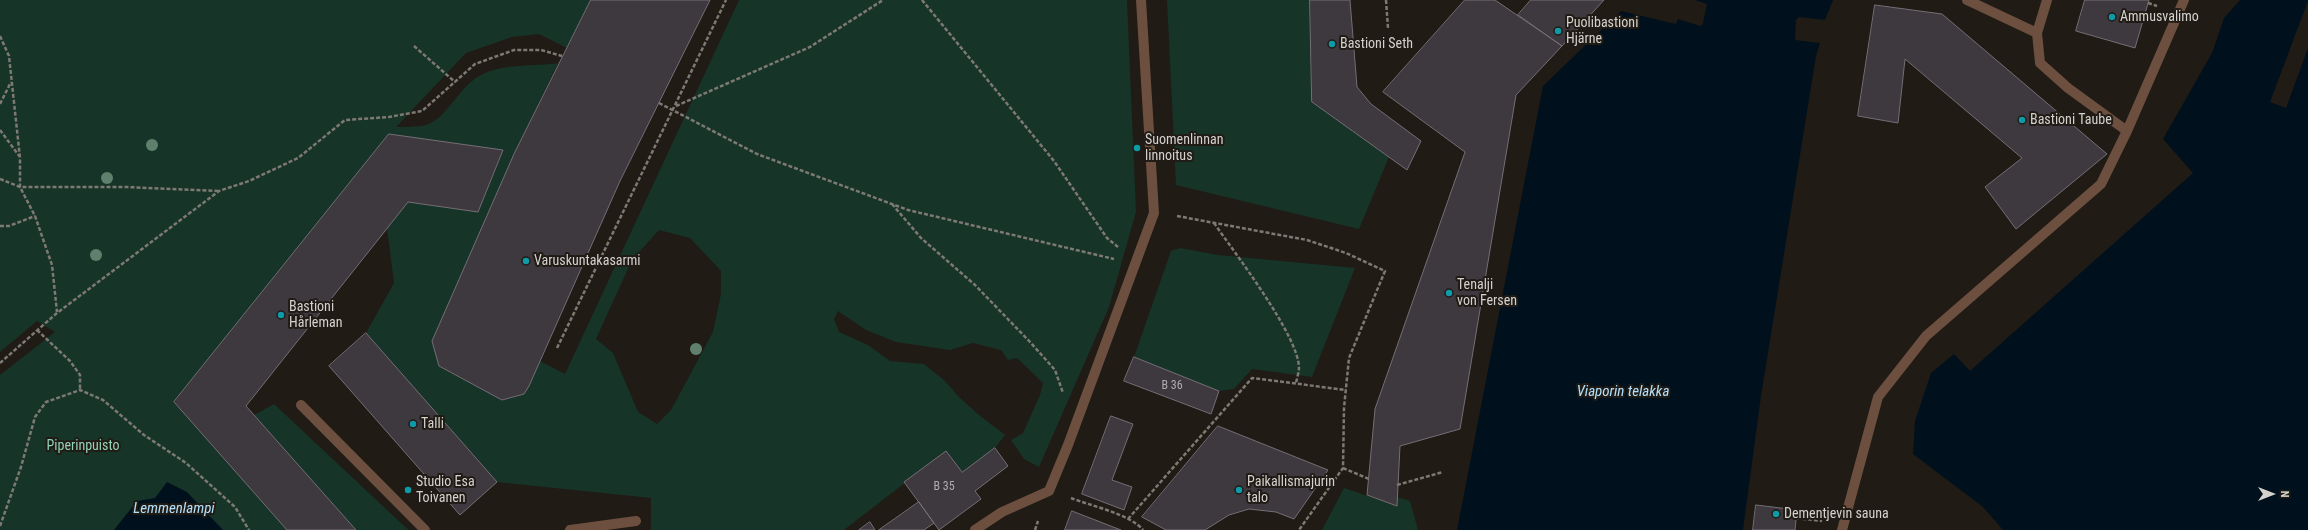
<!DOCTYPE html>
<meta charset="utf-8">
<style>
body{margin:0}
#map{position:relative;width:2308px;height:530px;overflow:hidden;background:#201b15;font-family:"Roboto Condensed",sans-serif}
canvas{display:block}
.north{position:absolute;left:2252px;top:474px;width:40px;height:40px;-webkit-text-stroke:3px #201b15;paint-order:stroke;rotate:90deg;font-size:11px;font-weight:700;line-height:16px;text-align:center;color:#d5d2cd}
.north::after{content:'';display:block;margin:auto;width:14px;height:18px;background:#d5d2cd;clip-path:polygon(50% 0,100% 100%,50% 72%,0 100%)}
</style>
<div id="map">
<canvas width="2308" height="530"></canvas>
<div class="north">N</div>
</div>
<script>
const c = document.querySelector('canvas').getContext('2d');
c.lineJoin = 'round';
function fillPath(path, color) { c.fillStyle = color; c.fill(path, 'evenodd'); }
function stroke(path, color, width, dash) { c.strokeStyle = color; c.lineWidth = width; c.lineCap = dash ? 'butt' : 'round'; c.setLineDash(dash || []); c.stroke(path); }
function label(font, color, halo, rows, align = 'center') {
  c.font = font + ' "Roboto Condensed",sans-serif'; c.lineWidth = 4; c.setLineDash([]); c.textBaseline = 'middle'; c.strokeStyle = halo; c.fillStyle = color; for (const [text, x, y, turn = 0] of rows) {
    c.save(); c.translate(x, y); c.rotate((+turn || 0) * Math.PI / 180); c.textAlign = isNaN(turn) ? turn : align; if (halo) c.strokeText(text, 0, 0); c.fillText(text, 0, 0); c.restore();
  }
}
fillPath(new Path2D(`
 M0 0H591L567 48 539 34 512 37 466 53 396 127C404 127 418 127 426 125 447 119 460 84 483 74 506 63 534 67 558 63L514 154 432 341 439 366 502 400 524 394 540 361 565 374 739 0H1127L1136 212 1109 307 1039 467 1024 459 1011 440 1023 433 1040 395 1043 383 1017 358 1008 360 1001 350 973 343 950 350 896 342 866 330 838 311 834 319 839 332 868 345 890 361 924 364 944 380 959 397 979 415 1005 435 995 448 962 472 946 451 844 530H651V498L497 482 366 333 394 283 387 228 408 202 478 212 503 151 389 135 174 402 287 530H0V375L55 332 37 321 0 352ZM659 230 690 238 721 271V294L713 332 671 410 657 424 638 412 613 353 596 339 632 260Z
 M1167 0H1310L1312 102 1389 157 1359 229 1176 185Z
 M1180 248 1218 255 1355 268 1312 377 1252 369 1234 389 1219 391 1134 357 1171 251Z
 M274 404 402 524 409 530H356L254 415Z
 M1344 488 1397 506V497L1410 501 1418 530H1322Z`), '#173428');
fillPath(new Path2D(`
 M1695 0H1833L1825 20 1799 17 1796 20 1795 40 1820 43 1816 56 1761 396 1743 530H1457L1543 86 1621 11 1676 24 1678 19 1701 26 1703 23 1707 4Z
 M2240 0H2308V530H2003L1983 507 1913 454 1915 421 1931 373 1954 354 1970 371 2193 173 2163 139 2212 53 2224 18Z
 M167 482 187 492 223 530H114L137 501 155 498Z`), '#00111d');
fillPath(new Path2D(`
 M2308 1V48L2286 108 2270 102Z`), '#201b15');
const building = new Path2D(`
 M591 0H710L620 181 529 386 524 394 502 400 439 366 432 341 514 154Z
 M1310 0H1350L1357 87 1371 104 1421 141 1407 170 1312 102Z
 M1465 0H1495L1562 46 1516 95 1460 429 1400 446 1397 506 1367 495 1375 409 1465 152 1383 92Z
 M1531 0H1604L1562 46 1518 15Z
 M2085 0H2149L2135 48 2076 31Z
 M1875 5 1942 14 2107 154 2016 229 1985 187 2022 158 1905 59 1898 123 1858 116Z
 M389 134 503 150 478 212 408 202 246 406 356 530H287L174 402Z
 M366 333 497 482 460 515 329 366Z
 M1134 357 1219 391 1211 414 1124 381Z
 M1111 416 1133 424 1112 480 1132 487 1124 510 1082 494Z
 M1218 426 1328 470 1294 519 1276 512 1249 509 1229 515 1205 530H1166L1142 517Z
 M995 448 1008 466 975 491 981 499 939 530 904 482 946 451 962 472Z
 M919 502 934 523 924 530H879Z
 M1756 505 1797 510 1795 530H1753Z
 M1072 511 1121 530H1065Z
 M870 522 875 530H859Z`);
fillPath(building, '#3e383f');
stroke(building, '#756e76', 1);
stroke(new Path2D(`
 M922 0 1054 161 1107 238 1118 247
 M1386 0 1388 28
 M2148 3 2157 6
 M0 36 9 56 20 158V187H126L218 191
 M414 46 455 82
 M659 103 757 154 908 210 1114 259
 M0 104 11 82
 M676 106 810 47 883 0
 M0 130 20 157
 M0 179 20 187 35 216 52 265 57 312
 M892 204 921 238 975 285 1031 343 1055 370 1063 393
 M1177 216 1307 240 1346 253 1385 271 1349 358 1344 408 1343 468 1299 530
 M1214 223C1234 252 1299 336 1299 368 1299 372 1297 378 1296 383
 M0 226H9L35 216
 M37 330 70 361 80 375V390
 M557 348 726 0
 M0 363 57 313 219 191 249 181 298 158 345 120 389 117 422 111 475 64 514 50H541L562 56
 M1343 468 1369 479
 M1397 485 1443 472
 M1071 498C1091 506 1130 514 1143 530
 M1796 518 1822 521
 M1128 519 1252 378 1346 390
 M0 526 21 467 35 417 46 402 80 390 103 400 144 435 186 463 235 507 249 530
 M1035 530 1038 521`), '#7d7973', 2.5, [4, 2]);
stroke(new Path2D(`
 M1967 0 2037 33
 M2047 0 2037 33 2040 63 2068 88 2127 131
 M301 405 425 530
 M570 530 636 521
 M975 530 1002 512 1049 491 1068 445 1154 213 1141 0
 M1842 530 1878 397 1926 336 2101 184 2127 131 2184 0`), '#6c4f3e', 10);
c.fillStyle = '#5f806d';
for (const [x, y] of [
 [152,145],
 [107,178],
 [96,255],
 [696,349]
]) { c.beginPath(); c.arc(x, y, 6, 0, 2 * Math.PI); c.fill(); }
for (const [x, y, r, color] of [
 [2112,17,4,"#0f9aa8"],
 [1558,31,4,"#0f9aa8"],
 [1332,44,4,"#0f9aa8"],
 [2022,120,4,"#0f9aa8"],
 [1137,148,4,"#0f9aa8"],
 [526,261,4,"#0f9aa8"],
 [1449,293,4,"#0f9aa8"],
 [281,315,4,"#0f9aa8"],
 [413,424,4,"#0f9aa8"],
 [408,490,4,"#0f9aa8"],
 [1239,490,4,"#0f9aa8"],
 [1776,514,4,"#0f9aa8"]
]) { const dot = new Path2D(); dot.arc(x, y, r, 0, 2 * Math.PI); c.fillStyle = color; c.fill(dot); stroke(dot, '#201b15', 1.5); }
label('12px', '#afacaa', null, [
 ["B 36",1172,386],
 ["B 35",944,487]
]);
label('14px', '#d5d2cd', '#201b15', [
 ["Ammusvalimo",2120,17],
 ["Puolibastioni",1566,23],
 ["Hjärne",1566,39],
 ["Bastioni Seth",1340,44],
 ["Bastioni Taube",2030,120],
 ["Suomenlinnan",1145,140],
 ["linnoitus",1145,156],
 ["Varuskuntakasarmi",534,261],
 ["Tenalji",1457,285],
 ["von Fersen",1457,301],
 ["Bastioni",289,307],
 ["Hårleman",289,323],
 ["Talli",421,424],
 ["Studio Esa",416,482],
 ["Toivanen",416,498],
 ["Paikallismajurin",1247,482],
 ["talo",1247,498],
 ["Dementjevin sauna",1784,514]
], 'left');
label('14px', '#92d2b5', '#201b15', [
 ["Piperinpuisto",83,446]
]);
label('italic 15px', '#b2e0fc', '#201b15', [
 ["Viaporin telakka",1623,392],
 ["Lemmenlampi",174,509]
]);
</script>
